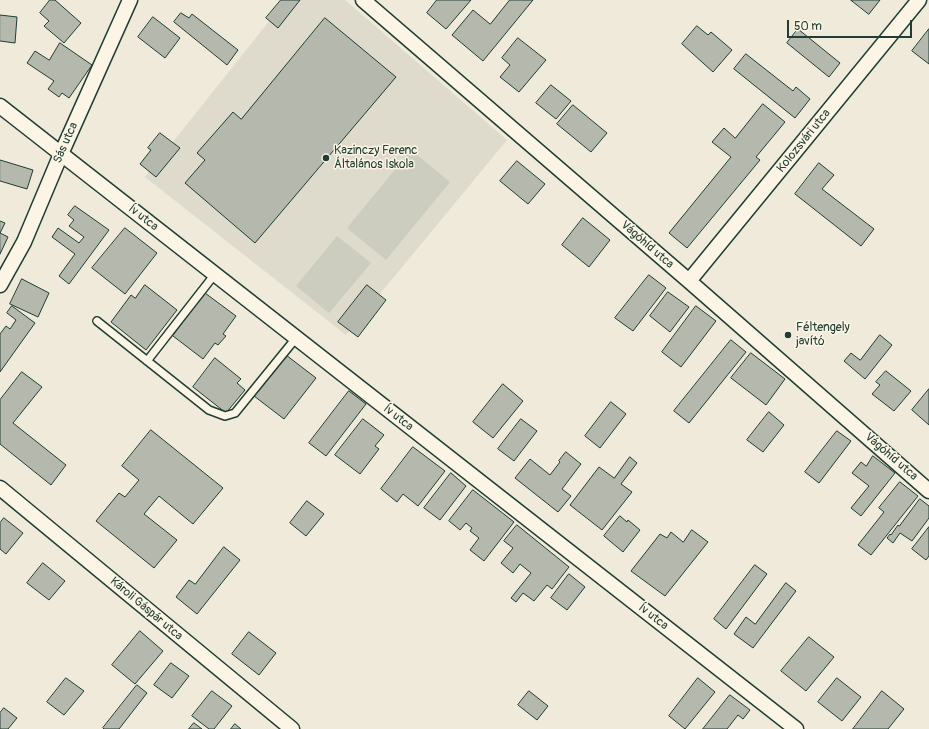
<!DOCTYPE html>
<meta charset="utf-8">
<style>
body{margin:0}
#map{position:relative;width:929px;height:729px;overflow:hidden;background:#efeada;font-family:Pangolin,sans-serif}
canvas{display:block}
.scale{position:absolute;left:787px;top:20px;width:125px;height:18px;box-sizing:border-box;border:2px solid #1f3d34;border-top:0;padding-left:5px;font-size:12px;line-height:14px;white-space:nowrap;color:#1f3d34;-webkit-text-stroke:3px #fcf5e5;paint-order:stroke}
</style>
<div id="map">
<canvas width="929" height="729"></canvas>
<div class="scale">50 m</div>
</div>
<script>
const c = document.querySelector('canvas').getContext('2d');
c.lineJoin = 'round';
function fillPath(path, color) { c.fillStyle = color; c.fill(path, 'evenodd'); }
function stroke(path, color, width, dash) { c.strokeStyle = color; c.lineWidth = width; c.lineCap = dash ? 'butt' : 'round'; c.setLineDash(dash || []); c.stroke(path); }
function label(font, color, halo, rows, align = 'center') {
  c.font = font + ' Pangolin,sans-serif'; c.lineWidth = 3; c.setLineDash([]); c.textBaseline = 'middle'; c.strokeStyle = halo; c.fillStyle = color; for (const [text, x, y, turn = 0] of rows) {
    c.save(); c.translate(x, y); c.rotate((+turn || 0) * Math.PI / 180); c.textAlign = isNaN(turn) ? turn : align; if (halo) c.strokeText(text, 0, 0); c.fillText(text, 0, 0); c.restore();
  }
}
fillPath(new Path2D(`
 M286 0H345L507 140 346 335 145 177Z`), '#dedbcc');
fillPath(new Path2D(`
 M411 150 450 182 386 260 347 228Z
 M337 236 371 263 329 313 296 286Z`), '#cccdbf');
const building = new Path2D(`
 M50 0H55L81 23 64 43 44 26 49 21 40 13Z
 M281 0H300L278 28 266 18Z
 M437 0H471L446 29 427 13Z
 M510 0H533L483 61 452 35 473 10 490 24Z
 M851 0H880L869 14Z
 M181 13 189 18 192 14 238 50 227 65 174 22Z
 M0 15 17 17 15 43 0 41Z
 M153 17 180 38 165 58 138 37Z
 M325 18 396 77 255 243 185 183 205 160 197 153 233 112 241 119Z
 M697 26 708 35 711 32 732 50 713 72 682 44Z
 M798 29 840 63 829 77 787 43Z
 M929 29V64L912 51Z
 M518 38 546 60 519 92 500 77 510 65 502 58Z
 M60 43 92 65 69 98 62 93 59 97 48 89 54 81 27 63 35 51 49 60Z
 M746 54 793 91 796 87 810 99 795 118 734 69Z
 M551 85 571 101 556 119 536 103Z
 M763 104 785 122 756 157 760 160 687 248 669 233 731 157 712 142 724 128 735 138Z
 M573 105 607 133 591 152 557 124Z
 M160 133 180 148 156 177 140 164 151 150 148 148Z
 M0 160 33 170 27 189 0 181Z
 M517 161 545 184 528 204 500 181Z
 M819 163 834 175 822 189 874 229 861 246 795 194Z
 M75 206 109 230 69 284 59 276 75 254 52 237 58 228 79 243 84 237 69 226 74 220 68 215Z
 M583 218 610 240 589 267 562 245Z
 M0 221 5 223 0 233 8 237 0 254Z
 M125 228 157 253 125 294 92 268Z
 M649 275 666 288 633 331 615 318Z
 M22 279 49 293 38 317 10 304Z
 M145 285 177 310 146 350 111 322 131 295 135 298Z
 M367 285 386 300 358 337 338 322Z
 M668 292 689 307 670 332 650 316Z
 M205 293 236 316 223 334 226 336 218 345 215 343 203 359 173 336Z
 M12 306 35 323 0 372V334L6 326 10 329 16 320 7 313Z
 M696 306 716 321 681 367 662 352Z
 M880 335 892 345 865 379 844 361 851 353 860 360Z
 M731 340 746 352 689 423 674 411Z
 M751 353 785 379 766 405 731 378Z
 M286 355 316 378 284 419 254 396Z
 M215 358 241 379 237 383 245 390 226 413 193 387Z
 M886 371 911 391 894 411 872 394 880 385 876 382Z
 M22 372 42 387 13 423 66 465 51 485 0 444V400Z
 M503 384 523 401 493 438 473 422Z
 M929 389V425L912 410Z
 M349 391 366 404 326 456 309 443Z
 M611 402 626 414 600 448 585 436Z
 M769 412 784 425 763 452 747 440Z
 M363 419 384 435 375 446 379 449 360 474 335 455Z
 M521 419 537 431 514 461 498 449Z
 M151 430 223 488 193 524 159 496 144 514 177 540 154 568 96 521 119 493 125 497 139 480 122 466Z
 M837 431 851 441 819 483 805 472Z
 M413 447 445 471 418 506 403 494 397 502 381 489Z
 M566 452 581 464 562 489 571 496 558 512 515 478 530 459 550 475 560 462 559 461Z
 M873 456 895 473 861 516 851 508 869 486 852 473 861 462 866 466Z
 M630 457 637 463 621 484 632 492 602 530 570 505 599 467 614 478Z
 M451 473 466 486 440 520 424 508Z
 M900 482 918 496 871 555 858 545 884 512 879 508Z
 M473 490 514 522 484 561 470 550 479 538 470 531 472 528 466 523 460 530 449 521Z
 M920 499 929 506V518L912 541 900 533 893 543 887 538 890 534 891 535 898 525 899 526Z
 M307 501 324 514 306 536 290 523Z
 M620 516 627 522 628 520 640 530 623 552 604 536Z
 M4 518 23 533 6 554 0 549V523Z
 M517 525 569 567 552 589 547 585 534 601 523 593 516 602 511 598 531 573 520 564 513 573 501 563 513 548 504 541Z
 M929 527V556L926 560 912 549Z
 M692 530 708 542 665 596 631 571 660 534 667 538 671 532 683 542Z
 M224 547 240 560 197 614 176 597 189 580 195 584Z
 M43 563 65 581 49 600 27 583Z
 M755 565 767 574 726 629 714 619Z
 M569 574 585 587 567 610 551 598Z
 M786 583 796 591 753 648 734 634 746 617 755 624Z
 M140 631 163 651 135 684 112 665Z
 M249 632 276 653 259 675 232 654Z
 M809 637 834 657 806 691 781 671Z
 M171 663 189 676 172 698 154 685Z
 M66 678 84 691 64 715 47 702Z
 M698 678 715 692 685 729 669 716Z
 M837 678 861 697 842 721 818 702Z
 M137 685 147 693 119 729H104L103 728Z
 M212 691 232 706 214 729H209L192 716Z
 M529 691 548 706 537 720 518 705Z
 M882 691 904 709 888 729H853Z
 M730 695 750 710 743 719 738 715 727 729H703Z
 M4 708 17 718 8 729H0V713Z
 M194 723 202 729H189Z
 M235 724 241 729H231Z`);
fillPath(building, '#b5b9ad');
stroke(building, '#1f3d34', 1);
const service = new Path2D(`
 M97 321 209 410 225 416 235 413 296 338
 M147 361 215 274`);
const minor = new Path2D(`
 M363 0 689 281 929 491
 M0 106 796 729
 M689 281 919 0
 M0 285 24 242 61 154 130 0
 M0 488 292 729`);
stroke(service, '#1f3d34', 10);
stroke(minor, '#1f3d34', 17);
stroke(service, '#fcf5e5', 7);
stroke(minor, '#fcf5e5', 14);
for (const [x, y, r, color] of [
 [326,158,4,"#1f3d34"],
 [788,335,4,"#1f3d34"]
]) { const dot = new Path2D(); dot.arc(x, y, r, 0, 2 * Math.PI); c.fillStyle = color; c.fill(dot); stroke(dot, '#fcf5e5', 1.5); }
label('12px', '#1f3d34', '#fcf5e5', [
 ["Kolozsvári utca",804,141,-51],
 ["Sás utca",66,143,-66],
 ["Ív utca",143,218,38],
 ["Vágóhíd utca",647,245,41],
 ["Ív utca",398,418,38],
 ["Vágóhíd utca",891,457,41],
 ["Károli Gáspár utca",146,609,40],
 ["Ív utca",653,617,38]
]);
label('12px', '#1f3d34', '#fcf5e5', [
 ["Kazinczy Ferenc",334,151],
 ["Általános Iskola",334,165],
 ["Féltengely",796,328],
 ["javító",796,342]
], 'left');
</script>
